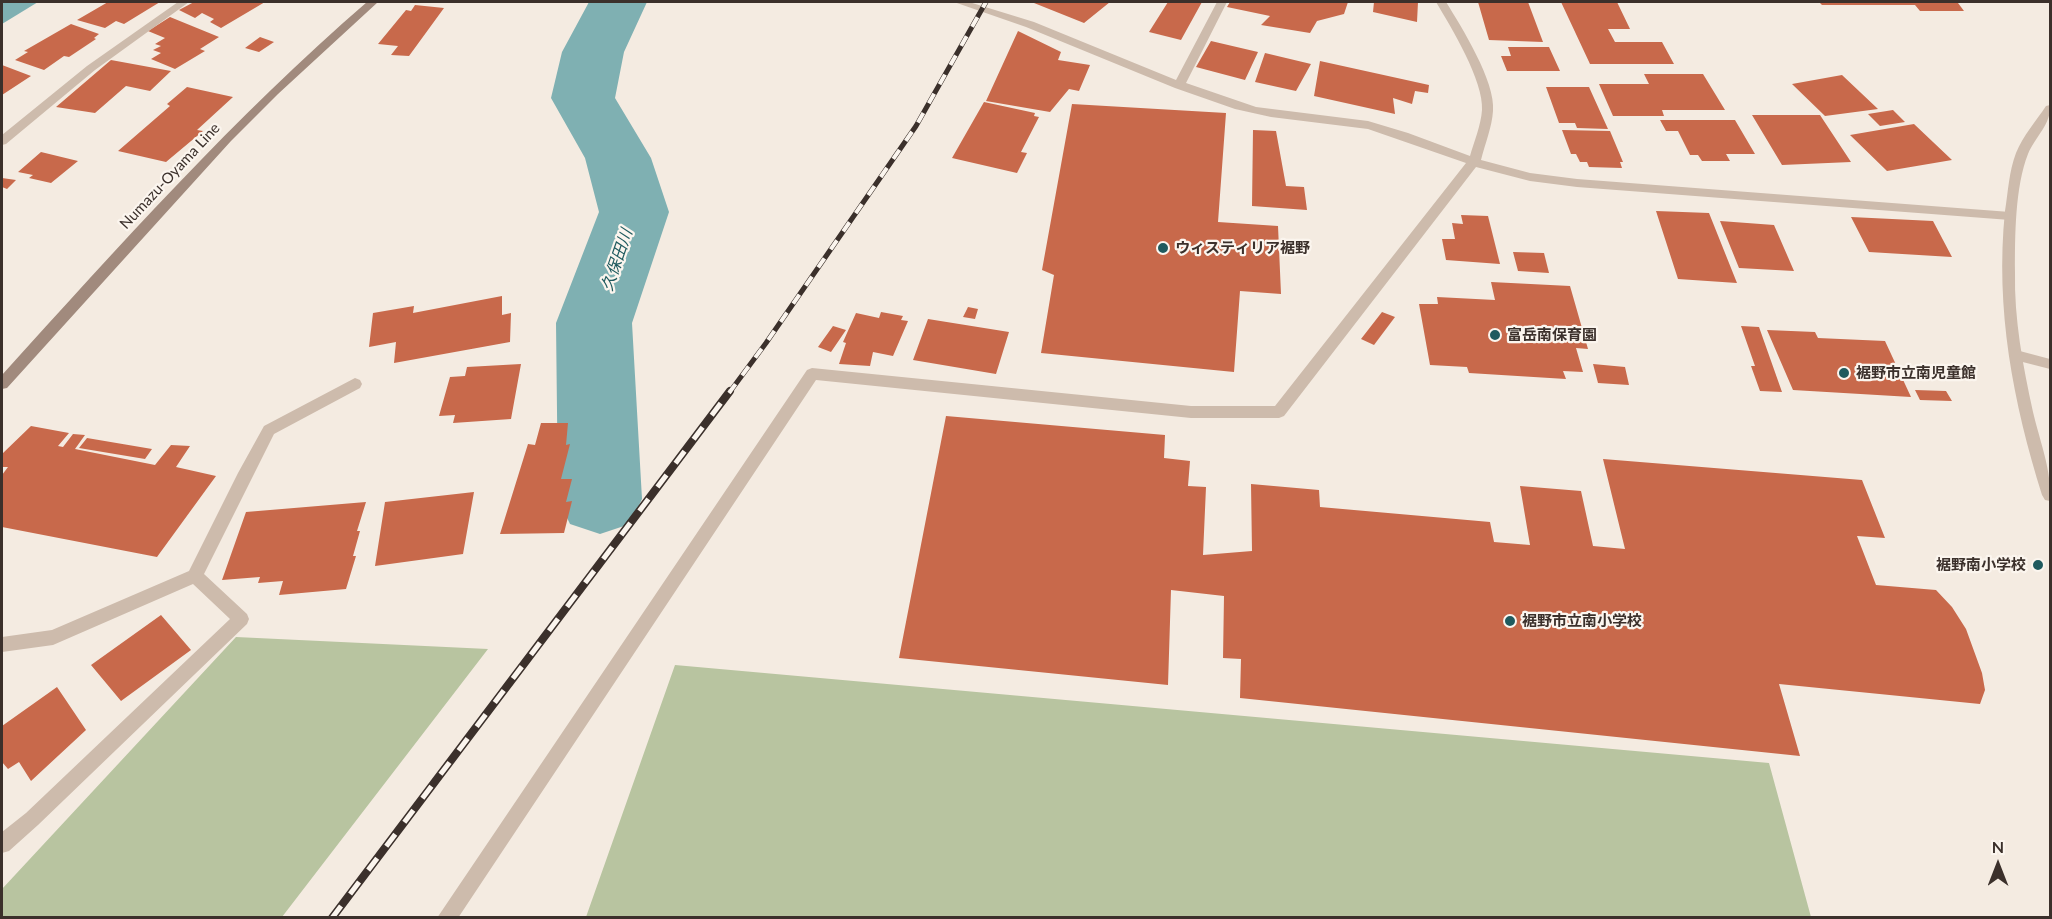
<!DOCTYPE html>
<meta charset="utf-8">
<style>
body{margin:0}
#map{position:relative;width:2052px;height:919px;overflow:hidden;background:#f4ebe1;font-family:Lato,sans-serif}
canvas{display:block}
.frame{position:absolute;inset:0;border:3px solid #3b302b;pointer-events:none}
.north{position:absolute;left:1968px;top:835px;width:60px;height:60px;-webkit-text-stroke:4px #fbf5ee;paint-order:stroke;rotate:0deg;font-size:16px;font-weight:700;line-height:24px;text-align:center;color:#3b302b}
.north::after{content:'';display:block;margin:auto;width:21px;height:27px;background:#3b302b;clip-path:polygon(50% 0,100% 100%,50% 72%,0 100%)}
</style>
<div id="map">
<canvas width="2052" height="919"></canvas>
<div class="frame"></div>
<div class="north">N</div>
</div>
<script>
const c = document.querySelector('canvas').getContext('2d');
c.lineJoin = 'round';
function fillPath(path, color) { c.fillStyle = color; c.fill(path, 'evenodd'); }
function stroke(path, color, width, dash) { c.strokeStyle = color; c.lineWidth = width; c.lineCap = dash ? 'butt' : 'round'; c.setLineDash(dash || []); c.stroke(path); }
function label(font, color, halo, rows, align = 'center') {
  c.font = font + ' Lato,"Noto Sans JP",sans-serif'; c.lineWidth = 4.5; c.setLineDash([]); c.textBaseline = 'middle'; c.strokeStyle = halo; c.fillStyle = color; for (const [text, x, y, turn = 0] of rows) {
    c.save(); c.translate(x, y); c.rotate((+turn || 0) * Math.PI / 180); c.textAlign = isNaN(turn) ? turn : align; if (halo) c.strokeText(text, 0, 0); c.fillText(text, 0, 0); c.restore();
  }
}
fillPath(new Path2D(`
 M236 637 488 649 282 917H2V889Z
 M675 665 1769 763 1811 917H586Z`), '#b8c4a0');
fillPath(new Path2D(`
 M2 2H38L2 24Z`), '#7fb0b2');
fillPath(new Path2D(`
 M589 2H647L624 52 615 98 651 158 669 212 632 323 642 499 630 524 600 534 570 524 558 499 556 323 599 212 585 158 551 98 562 52Z`), '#7fb0b2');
fillPath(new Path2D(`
 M108 2H160L124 24 116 21 105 28 77 20Z
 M194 2H265L221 28 210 22 214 19 202 13 195 18 179 10Z
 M1036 2H1110L1084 23 1034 3Z
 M1168 2H1202L1181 40 1149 32Z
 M1230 2H1348L1344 14 1317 21 1310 33 1261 25 1270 16 1227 7Z
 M1374 2H1418L1417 22 1373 12Z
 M1478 2H1528L1543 42 1489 40Z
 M1561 2H1617L1630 29H1608L1615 42H1662L1674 64H1590Z
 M1819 2H1948L1958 3 1964 11H1920L1915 5H1822Z
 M415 5 444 8 409 56 391 55 398 46 378 44 406 10 411 11Z
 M170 17 219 37 200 49 205 51 175 69 151 59 161 53 153 50 161 46 155 44 165 38 148 31Z
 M71 24 99 34 94 38 96 39 69 57 64 56 44 70 15 60 28 52 24 51Z
 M1018 31 1061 52 1058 60 1090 65 1079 91 1069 89 1050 112 986 101Z
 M260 37 274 42 259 52 245 48Z
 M1211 41 1258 52 1245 80 1196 67Z
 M1508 47H1549L1560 71H1507L1501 56H1511Z
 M1265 53 1311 64 1296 91 1255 82Z
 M111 60 171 71 150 91 126 86 95 113 56 107Z
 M1320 61 1429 85 1428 93 1415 91 1412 104 1393 98 1395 114 1314 96Z
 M2 65 31 76 2 95Z
 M1644 74H1703L1725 110H1662L1664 116H1613L1599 84H1649Z
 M1842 75 1878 109 1825 116 1792 84Z
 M187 87 233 97 197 130 203 131 166 162 118 151 170 106 167 104Z
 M1546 87H1589L1608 129 1577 128 1575 123H1559Z
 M984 102 1035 113 1034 116 1039 117 1021 152 1027 153 1017 173 952 158Z
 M1072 104 1226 113 1218 222 1278 226 1281 294 1240 291 1234 372 1041 353 1054 275 1042 270Z
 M1893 110 1905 122 1880 126 1868 114Z
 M1752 115H1820L1851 162 1782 165Z
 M1660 120H1735L1755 154H1726L1730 161H1702L1698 155H1690L1678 131H1666Z
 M1914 124 1952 160 1887 171 1850 135Z
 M1253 130 1276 131 1286 186 1304 187 1307 210 1252 206Z
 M1562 130 1610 131 1623 162H1620L1622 168 1589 167 1587 162H1580L1576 154H1571Z
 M41 152 78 161 51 183 29 178 33 175 18 172Z
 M2 178 16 180 7 189 2 187Z
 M1656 211 1709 213 1737 283 1678 279Z
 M1461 215 1488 216 1500 264 1446 260 1442 239H1455L1452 223 1463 224Z
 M1851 217 1933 221 1952 257 1869 252Z
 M1720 221 1774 225 1794 271 1739 268Z
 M1513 252 1544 253 1549 273 1518 271Z
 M1491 282 1570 286 1588 349 1576 348 1583 372 1563 371 1566 379 1469 373 1467 367 1430 365 1419 304H1438L1437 297 1495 300Z
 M502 296V315L511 313 510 342 394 363 396 342 369 347 373 313 414 306 413 313Z
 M968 307 978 309 975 319 963 317Z
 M881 312 903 316 901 320 908 321 893 356 873 352 870 366 839 364 846 343 843 342 856 313 879 318Z
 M1382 312 1395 317 1374 345 1361 339Z
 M928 319 1009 332 996 374 913 360Z
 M833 326 846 330 831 352 818 347Z
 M1741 326 1759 327 1782 392 1760 391 1751 366H1755Z
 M1767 330 1815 332 1818 338 1885 341 1911 397 1793 390Z
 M521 364 511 419 453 423 455 415 439 416 450 377 465 376 467 367Z
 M1593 364 1625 367 1629 385 1598 383Z
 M1915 390 1946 391 1952 401 1920 400Z
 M946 416 1165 435 1164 458 1190 461 1188 486 1206 487 1203 555 1252 551 1251 484 1319 490 1320 507 1490 522 1494 542 1530 545 1520 486 1581 491 1593 546 1625 549 1603 459 1862 480 1885 538 1857 536 1876 585 1936 590 1952 607 1966 629 1982 673 1985 690 1980 704 1779 684 1800 756 1240 698 1241 659 1223 658 1224 596 1171 590 1168 685 899 658Z
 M541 423H568L566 445 570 444 561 479H572L566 502 572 501 564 533 500 534 528 444 535 445Z
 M31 426 69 433 58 446 63 447 73 434 85 435 75 449 155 465 171 445 190 446 176 467 216 476 157 557 2 527V475L8 467H2V454Z
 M87 438 152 449 145 459 79 448Z
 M474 492 463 554 375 566 385 502Z
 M366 502 357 531H360L353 556H356L346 589 279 595 283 581 258 583 260 577 222 580 246 512Z
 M161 615 191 650 121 701 91 665Z
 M57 687 86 730 31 781 19 762 8 769 2 762V726Z`), '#c8694b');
fillPath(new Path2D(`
 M178 2H189L95 70 6 144 2 145V135L87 66Z
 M954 2H969L1034 22 1176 80 1217 2H1227L1186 83 1256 107 1368 121 1408 133 1470 156C1474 142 1481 125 1482 110 1484 81 1451 27 1436 2H1446C1461 26 1496 82 1493 111 1492 127 1485 144 1481 160L1530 173 1577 179 2010 212 2016 216 2010 220 1577 187 1530 181 1476 167 1284 416 1279 418H1191L816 380 458 918H437L807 370 812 368 1191 406H1275L1466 163 1368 129 1271 117 1235 109 1175 88 1026 27Z
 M2016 350 2050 359V369L2011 359 2009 355 2011 351Z
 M355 378 360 380 362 384 360 388 274 434 204 574 247 614 249 619 247 624 38 825 9 851 2 853V832L26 813 230 619 193 584 53 645 2 652V637L52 630 189 571 238 473 264 426Z`), '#cdbbac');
fillPath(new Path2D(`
 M2050 105C2052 123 2035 137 2028 154 2015 187 2015 236 2015 272 2014 319 2023 366 2033 412 2040 442 2052 471 2050 501L2045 500 2042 495C2013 402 1995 309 2005 211 2008 192 2009 171 2016 153 2023 136 2036 121 2046 106Z`), '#cdbbac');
fillPath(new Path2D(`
 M367 2H378L278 94 231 141 7 388 2 389V375C119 246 235 116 367 2Z`), '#a18a7d');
const railFar1 = new Path2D(`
 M729 393 766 343 916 126 986 2`);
const rail = new Path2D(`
 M332 918 730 391`);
stroke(railFar1, '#3b302b', 5);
stroke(rail, '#3b302b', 8);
stroke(railFar1, '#fbf5ee', 4, [11]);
stroke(rail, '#fbf5ee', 5, [15]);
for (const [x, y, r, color] of [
 [1163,248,6,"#1f5a5e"],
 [1495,335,6,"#1f5a5e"],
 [1844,373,6,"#1f5a5e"],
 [2038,565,6,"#1f5a5e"],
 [1510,621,6,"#1f5a5e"]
]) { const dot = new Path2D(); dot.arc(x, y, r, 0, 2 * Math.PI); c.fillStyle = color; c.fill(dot); stroke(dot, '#fbf5ee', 2); }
label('15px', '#3b302b', '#fbf5ee', [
 ["Numazu-Oyama Line",170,176,-47]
]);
label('bold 15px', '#3b302b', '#fbf5ee', [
 ["ウィスティリア裾野",1175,248],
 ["富岳南保育園",1507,335],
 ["裾野市立南児童館",1856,373],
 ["裾野南小学校",2026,565,"right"],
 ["裾野市立南小学校",1522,621]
], 'left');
label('italic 16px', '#1f5a5e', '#fbf5ee', [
 ["久保田川",617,260,-71]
]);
</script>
